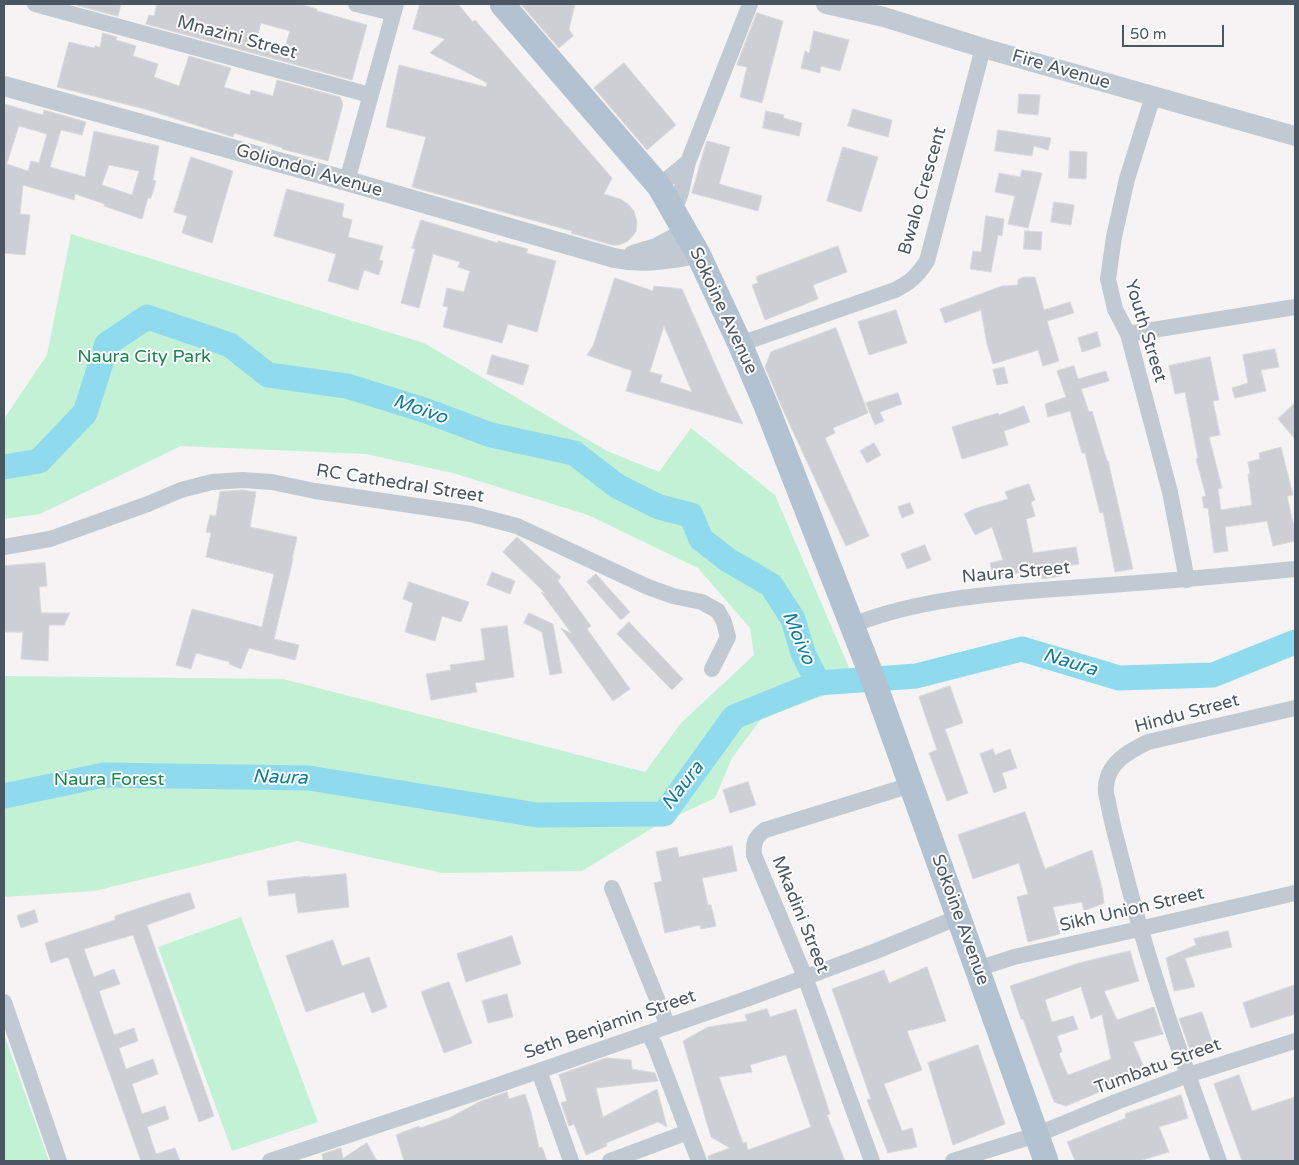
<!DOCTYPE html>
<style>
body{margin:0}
#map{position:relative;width:1299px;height:1165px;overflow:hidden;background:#f5f3f3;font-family:"Varela Round",sans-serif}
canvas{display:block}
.frame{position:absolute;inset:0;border:5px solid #4a5661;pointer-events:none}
.scale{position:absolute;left:1122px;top:25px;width:102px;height:22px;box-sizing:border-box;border:2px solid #4a5661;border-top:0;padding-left:6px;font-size:15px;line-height:18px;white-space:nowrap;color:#4a5661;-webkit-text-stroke:4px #fff;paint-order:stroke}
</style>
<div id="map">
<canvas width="1299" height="1165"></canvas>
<div class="frame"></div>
<div class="scale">50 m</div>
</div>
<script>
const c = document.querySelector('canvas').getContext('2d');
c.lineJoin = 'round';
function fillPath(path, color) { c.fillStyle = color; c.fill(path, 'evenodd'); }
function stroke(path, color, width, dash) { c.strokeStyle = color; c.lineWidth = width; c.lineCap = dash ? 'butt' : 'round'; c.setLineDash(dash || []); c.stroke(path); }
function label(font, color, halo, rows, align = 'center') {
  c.font = font + ' "Varela Round",sans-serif'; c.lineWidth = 4; c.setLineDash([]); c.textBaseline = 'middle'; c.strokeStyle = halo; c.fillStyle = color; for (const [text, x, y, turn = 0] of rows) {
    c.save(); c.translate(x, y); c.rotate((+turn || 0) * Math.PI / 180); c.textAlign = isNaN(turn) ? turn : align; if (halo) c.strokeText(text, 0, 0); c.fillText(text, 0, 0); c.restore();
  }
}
fillPath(new Path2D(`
 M71 234 424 343 607 451 659 472 691 428 775 495 856 684 762 718 732 758 715 798 659 824 582 871 442 873 297 841 95 891 4 897V676L283 679 645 772 681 723 754 655 750 628 698 568 588 515 453 473 366 454 181 446 40 514 4 519V419L47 355Z
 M241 917 318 1122 232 1151 158 947Z
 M4 1034 49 1161H4Z`), '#c3f1d5');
stroke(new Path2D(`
 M4 467 39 461 85 413 107 344 147 317 230 345 268 375 347 386 424 410 491 435 574 453 617 486 659 507 691 515 701 539 728 560 771 585 793 619 803 653 818 683
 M4 796 104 775 309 778 537 815 664 814 734 717 818 683 916 676 1022 649 1119 678 1213 675 1295 642`), '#90daee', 25);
const building = new Path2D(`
 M72 4H121L118 16Z
 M157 4H300L317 9V11L367 25 352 80 146 24 149 15 154 16ZM261 23 290 31 283 53 275 51 274 53 255 48Z
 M420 4H458L473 22 475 20 612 178 604 194 620 199 628 204 634 211 637 222 636 232 628 241 619 245H612L571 233 572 231 412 187 426 137 386 127 399 65 486 87 487 83 430 53 445 39 413 29Z
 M521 4H575L569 29 573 36 559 48Z
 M757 13 783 21 762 103 740 97 747 67 737 65Z
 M814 31 849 40 840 71 821 66 820 73 801 68 805 51 809 53Z
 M103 33 117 37 116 40 136 46 133 56 158 64 154 77 179 86 189 56 231 68 224 87 250 95 251 90 273 96 277 80 340 97 343 104 328 161 282 149 283 148 234 133 233 137 145 109 57 87 69 42 94 48 95 46 100 47Z
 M624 63 676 125 647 150 594 88Z
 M1019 94 1040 95 1038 115 1018 113Z
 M4 104 43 115 44 110 86 122 82 135 61 130 50 167 85 177 94 131 159 146 153 180 156 181 151 198H148L142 219 104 206 105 204 75 194 74 200 23 185 20 214 30 215 25 255 4 253ZM19 126 47 134 39 163 31 161 28 171 7 164ZM109 165 139 171 132 195 102 185Z
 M853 109 892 120 888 137 848 126Z
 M766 111 784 115 783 118 802 123 799 136 763 128Z
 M998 130 1051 138 1048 150 1034 146 1032 156 995 151Z
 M707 141 730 147 719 184 762 196 758 211 692 193Z
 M843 147 878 157 861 212 827 201Z
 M1070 151 1087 152 1086 179 1069 178Z
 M191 157 233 171 212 243 182 233 187 216 174 212Z
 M1022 170 1042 173 1028 228 1008 224 1015 196 995 192 999 173 1020 177Z
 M287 189 344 204 342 217 352 220 348 237 383 246 379 260 383 261 379 275 364 270 358 290 328 281 336 254 274 236Z
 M1054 202 1074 205 1071 225 1051 222Z
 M986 216 1004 219 1002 236 998 235 991 272 970 269 973 251 981 252Z
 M421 220 498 243V241L528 249 526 253 556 261 537 332 508 324 502 343 443 327 448 307 443 306 447 288 464 292 470 271 458 267 460 262 433 254 419 308 401 303 415 249 412 248Z
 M1025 231 1042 232 1041 250 1024 249Z
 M838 246 847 272 813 285 818 299 765 320 752 285 758 283 756 277Z
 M1024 277H1035L1044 310 1070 302 1074 313 1047 321 1059 361 1043 366 1038 350 993 364 987 344 981 310 945 323 940 309 1002 286 1018 285V280Z
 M615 278 653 291 654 286 682 289 725 387 743 424 626 391 632 371 587 355 593 346ZM664 326 692 392 660 382 662 375 650 372Z
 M896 310 907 343 869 355 858 322Z
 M836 328 868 413 833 428 835 433 825 438 869 536 846 546 784 412 765 367 771 352Z
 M1097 332 1101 346 1082 352 1078 338Z
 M1275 349 1279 367 1261 370 1266 391 1235 398 1232 388 1248 383 1243 355Z
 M492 355 529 365 523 385 487 374Z
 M1210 357 1219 400 1213 401 1220 435 1209 437 1222 488 1218 489 1221 510 1252 505 1248 474H1250L1248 462 1260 459 1259 453 1281 447 1293 495 1287 496 1295 531V541L1273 546 1267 521 1225 527 1228 551 1214 553 1208 508H1204L1202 497 1206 496 1196 459 1198 458 1185 392 1175 394 1169 366Z
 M1074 366 1078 379 1106 371 1109 381 1081 389 1089 412 1092 411 1107 461H1108L1133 569 1115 572 1103 512 1100 513 1085 453H1082L1070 411 1048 417 1045 404 1066 397 1057 371Z
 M1004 367 1008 383 997 385 993 370Z
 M898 393 902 404 880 412 884 421 875 425 866 403Z
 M1295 403V439L1278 419Z
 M1024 406 1030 422 1004 431 1008 445 962 459 952 427 998 413 999 415Z
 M874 443 881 455 867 463 860 451Z
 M1029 484 1035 500 1031 502 1035 516 1026 519 1033 553 1076 547 1079 564 1060 567 1061 576 1042 579 1040 570 1010 574V576L994 580 990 563 1003 560 992 527 975 535 964 514 974 509 1008 499 1005 492Z
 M243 490 256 492 250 527 297 537 292 559H293L274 639 299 645 295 660 249 648 241 669 229 664 230 662 196 653 191 669 176 665 192 609 262 627 274 574 206 557 211 533 206 532 210 515 216 516 220 492Z
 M910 503 914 513 902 518 898 507Z
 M517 537 561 577 558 581 591 626 587 629 630 689 613 701 561 628 572 634 541 592 546 594 503 552Z
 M925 545 931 560 907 569 901 554Z
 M45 563 47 586 39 587 41 613H70L64 625H49L48 661 21 659 23 632H4V566Z
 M492 572 515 581 510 594 487 585Z
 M596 574 630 612 621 620 587 582Z
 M409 582 469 602 461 622 442 616 435 641 405 632 413 603 403 599Z
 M529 613 553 624 562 673 550 675 542 632 524 623Z
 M629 622 683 679 672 690 617 634Z
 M507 626 514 677 475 683 477 692 431 700 426 674 451 670 450 665 485 660 481 629Z
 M950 686 963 723 945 729 968 793 947 801 929 753 937 750 919 697Z
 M993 749 995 755 1010 749 1017 768 1002 773 1007 788 994 793 980 754Z
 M748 782 756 805 730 813 723 790Z
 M1025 812 1045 869 1092 850 1102 888 1104 903 1084 911 1082 902 1053 907 1060 934 1028 942 1017 897 1028 894 1019 863 973 879 958 835Z
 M732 846 737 871 702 878 708 905H711L716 926 701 929 700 925 665 933 654 883 662 881 656 852 677 847 679 857Z
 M346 874 349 907 298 913 295 893 269 896 267 881 310 876V877Z
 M190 893 195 908 147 925 214 1116 199 1122 133 935 84 949 94 977 114 969 120 984 99 991 114 1035 134 1028 138 1041 119 1048 126 1069 153 1059 158 1074 132 1084 142 1114 165 1106 169 1119 147 1127 156 1154 175 1148 180 1161H141L68 957 51 963 45 943 115 920V916L170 898Z
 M35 910 38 922 21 928 17 916Z
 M1228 931 1232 947 1185 958 1195 987 1174 991 1166 958 1196 945 1194 939Z
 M512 936 521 964 466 982 457 954Z
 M333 940 342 966 369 957 387 1007 372 1013 364 992 306 1012 286 956Z
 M1130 951 1139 981 1104 991 1117 1020 1154 1007 1163 1034 1133 1042 1146 1072 1103 1087 1104 1090 1066 1106 1054 1102 1023 1019H1021L1010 986 1079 963ZM1081 987 1091 1019 1102 1014 1111 1059 1068 1075 1059 1054 1062 1051 1057 1036 1078 1029 1073 1016 1052 1022 1045 1000Z
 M927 967 946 1021 907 1031 922 1070 884 1084 902 1131 912 1128 917 1147 888 1153 867 1100 871 1099 832 989 884 970 889 983Z
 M449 982 472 1043 444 1053 421 992Z
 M1295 985V1014L1251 1028 1243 1003Z
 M507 994 513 1017 488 1023 482 1001Z
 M767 1009 770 1017 796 1009 830 1114 827 1115 845 1161H709L708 1156 730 1148 711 1137 683 1041 708 1027 747 1021 745 1015ZM786 1055 811 1127 748 1150 746 1142 743 1143 719 1077 752 1072 750 1065Z
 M1202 1012 1213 1044 1191 1052 1179 1019Z
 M978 1045 1005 1124 953 1145 928 1063Z
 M606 1058 631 1060 632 1069 655 1073 658 1081 596 1088 603 1117 657 1089 667 1127 658 1122 606 1143 607 1146 586 1155 574 1124 569 1126 561 1103 567 1101 559 1075Z
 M1239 1075 1252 1111 1295 1097V1161H1242L1214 1084Z
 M507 1092 509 1099 525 1094 531 1112 539 1148 542 1147 547 1161H404L396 1135 419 1126 420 1128 449 1118 479 1102Z
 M1181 1095 1188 1118 1159 1127 1169 1152 1139 1161H1075L1067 1142 1126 1118 1125 1114Z
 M367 1143 377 1161H323L322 1154 341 1148 343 1158Z`);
fillPath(building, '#cdcfd5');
stroke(building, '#d7d9de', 1);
stroke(new Path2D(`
 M35 4 370 95
 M356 4 393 13
 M1153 96 1127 179 1114 237 1108 279 1115 309 1128 334 1170 492 1187 580
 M347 181 396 4
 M659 186 688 162
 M674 212 681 192 688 162 750 4
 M1128 334 1295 307
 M740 344 895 290C911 282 917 276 927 261L983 48
 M4 547 50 539 148 504 181 490 212 482 243 480 272 482 315 491 471 514 517 526 648 587 673 596 702 602 718 611 724 622 728 637 712 669
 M852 625C926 596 1005 593 1083 587 1154 582 1225 576 1295 569
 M612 888 668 1026
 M977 969 1014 957 1139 929 1295 893
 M4 1002 59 1161
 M648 1033 655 1046 699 1161
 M539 1071 571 1161
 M270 1161 475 1093 752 997 876 951 959 917
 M610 1161 688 1132
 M872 1161 805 977 754 855C753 843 755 837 765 830L911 785
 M953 1161 1036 1135 1116 1102 1188 1075 1295 1041
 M1219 1161C1184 1065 1149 968 1124 868 1118 846 1112 824 1108 802 1107 797 1105 791 1106 787 1107 763 1129 751 1148 742L1295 708`), '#c1cad2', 16);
stroke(new Path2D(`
 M826 4 884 17 983 48 1295 136
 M4 86 347 181 614 258C645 264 667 259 698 254
 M633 255 656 248 686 232`), '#c1cad2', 20);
stroke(new Path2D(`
 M502 4 659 186 698 254 740 344 767 408 873 679 1046 1161`), '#b3c2d1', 25);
label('18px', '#4a5661', '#fff', [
 ["Mnazini Street",237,38,15],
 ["Fire Avenue",1061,70,16],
 ["Goliondoi Avenue",309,171,16],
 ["Bwalo Crescent",923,191,-74],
 ["Sokoine Avenue",723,311,65],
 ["Youth Street",1145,331,73],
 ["RC Cathedral Street",400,484,9],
 ["Naura Street",1016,573,-5],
 ["Hindu Street",1187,714,-15],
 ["Sikh Union Street",1132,910,-13],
 ["Mkadini Street",800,915,68],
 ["Sokoine Avenue",960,920,70],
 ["Seth Benjamin Street",610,1025,-19],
 ["Tumbatu Street",1158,1067,-20]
]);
label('18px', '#17864f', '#fff', [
 ["Naura City Park",144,357],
 ["Naura Forest",109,780]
]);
label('italic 19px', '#0c7c9b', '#fff', [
 ["Moivo",420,410,19],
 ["Moivo",798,638,67],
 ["Naura",1070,663,17],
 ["Naura",280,778,2],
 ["Naura",683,786,-52]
]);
</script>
